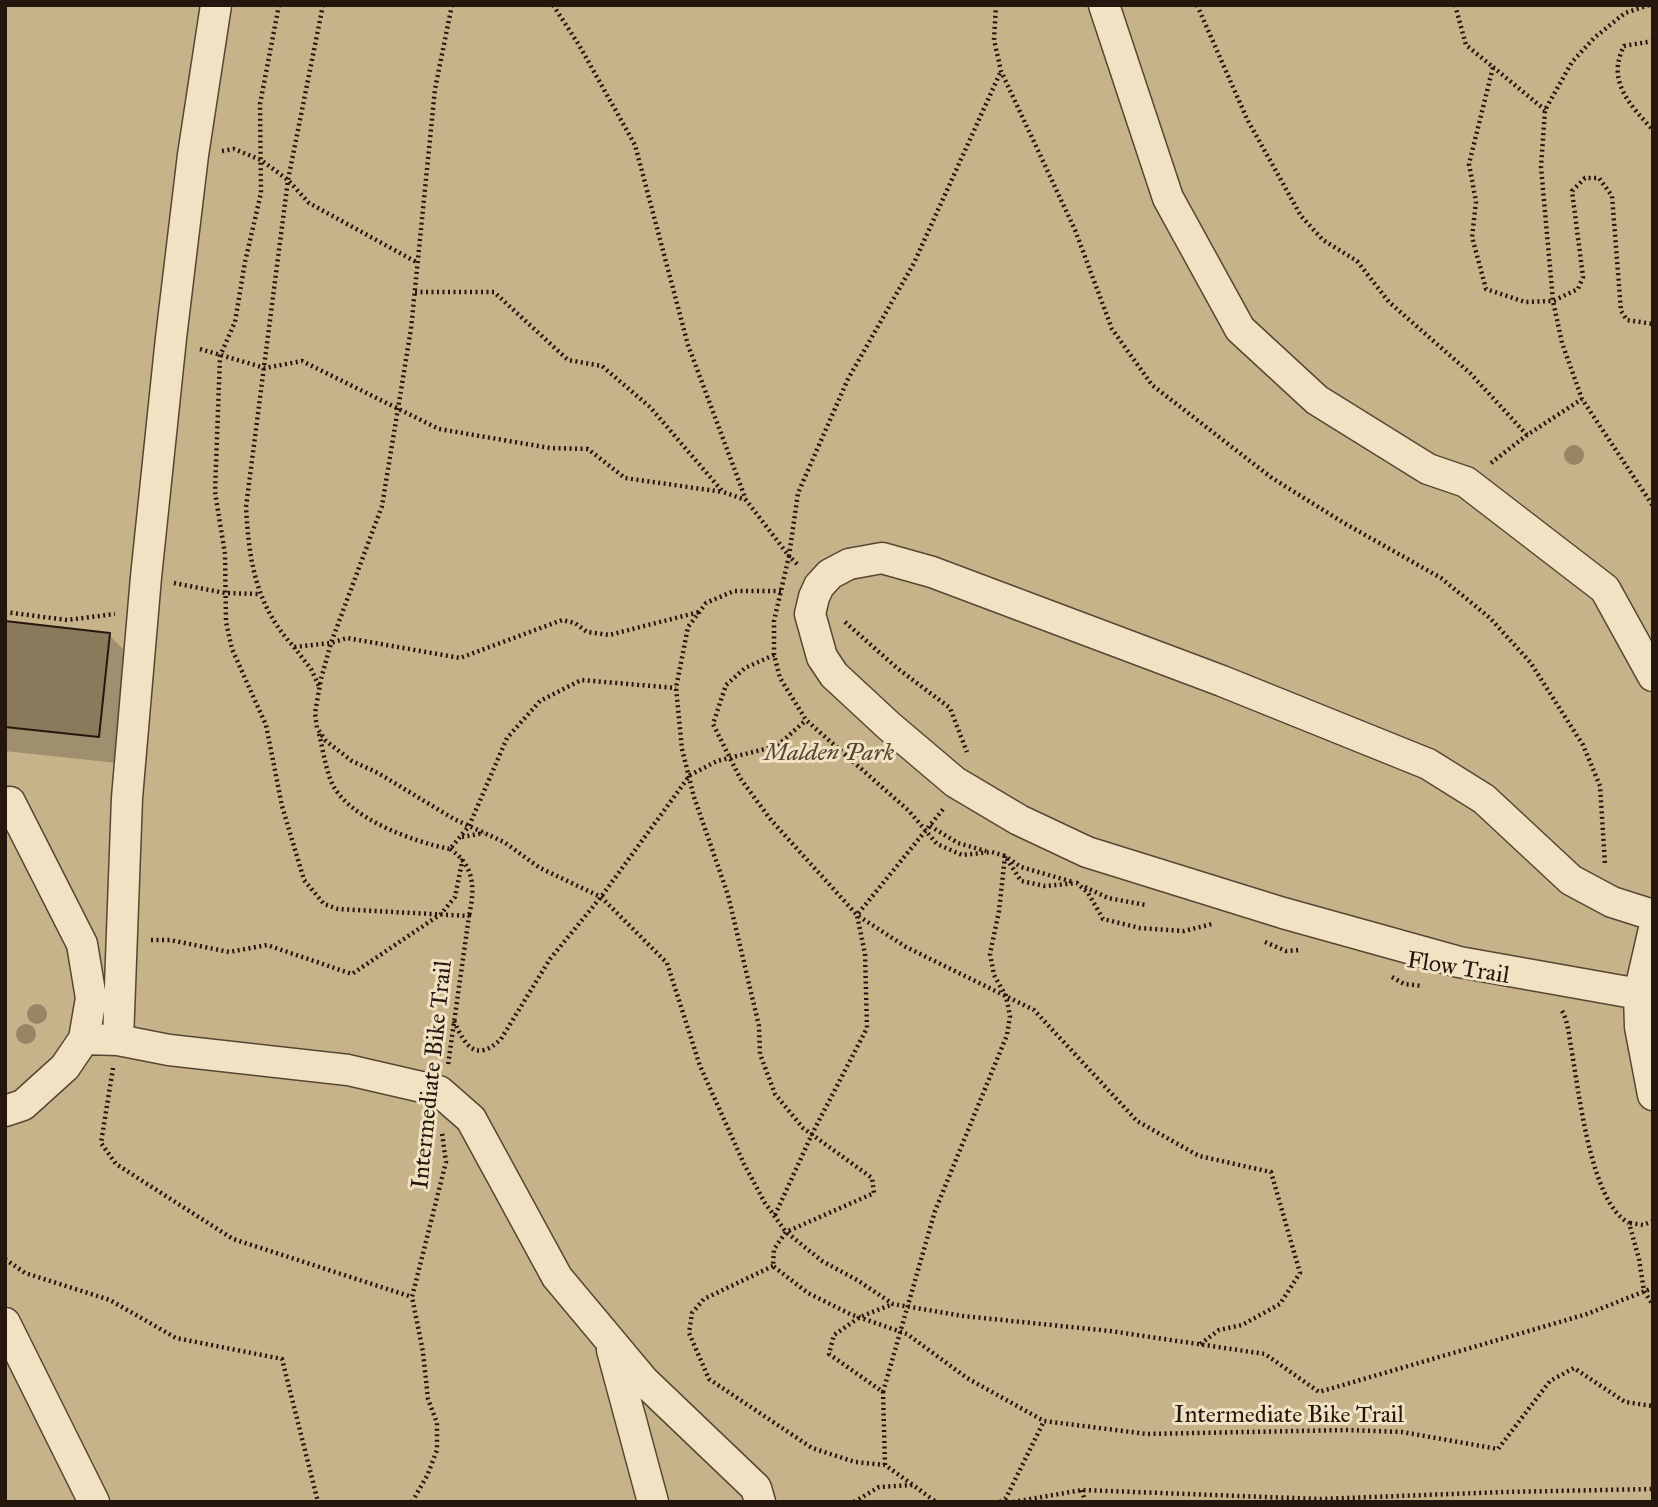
<!DOCTYPE html>
<style>
body{margin:0}
#map{position:relative;width:1658px;height:1507px;overflow:hidden;background:#e8d3a3;font-family:"IM FELL Great Primer",serif}
canvas{display:block}
.frame{position:absolute;inset:0;border:7px solid #25170e;pointer-events:none}
</style>
<div id="map">
<canvas width="1658" height="1507"></canvas>
<div class="frame"></div>
</div>
<script>
const c = document.querySelector('canvas').getContext('2d');
c.lineJoin = 'round';
function fillPath(path, color) { c.fillStyle = color; c.fill(path, 'evenodd'); }
function stroke(path, color, width, dash) { c.strokeStyle = color; c.lineWidth = width; c.lineCap = dash ? 'butt' : 'round'; c.setLineDash(dash || []); c.stroke(path); }
function label(font, color, halo, rows, align = 'center') {
  c.font = font + ' "IM FELL Great Primer",serif'; c.lineWidth = 6; c.setLineDash([]); c.textBaseline = 'middle'; c.strokeStyle = halo; c.fillStyle = color; for (const [text, x, y, turn = 0] of rows) {
    c.save(); c.translate(x, y); c.rotate((+turn || 0) * Math.PI / 180); c.textAlign = isNaN(turn) ? turn : align; if (halo) c.strokeText(text, 0, 0); c.fillText(text, 0, 0); c.restore();
  }
}
fillPath(new Path2D(`
 M5 5H1653V1502H5Z`), '#c7b38a');
fillPath(new Path2D(`
 M5 623 109 635 137 663 126 764 5 751Z`), '#0003');
const building = new Path2D(`
 M5 621 110 633 99 737 5 727Z`);
fillPath(building, '#8a795b');
stroke(building, '#25170e', 2);
const minor = new Path2D(`
 M1104 5 1168 198 1240 329 1317 400 1428 469 1466 482 1605 589 1653 676
 M1653 933 1639 994 1640 1027 1653 1095
 M1639 994 1459 962 1283 913 1087 852 1019 820 955 782 889 726 834 675 822 657 810 614 814 597 819 586 830 574 849 564 882 558 932 572 1222 681 1428 764 1484 799 1571 880 1612 902 1653 915
 M84 1039 118 1040 127 798 146 577 171 338 193 155 216 5
 M118 1040 169 1050 348 1070 439 1091 471 1119 557 1277 644 1381 756 1488 760 1502
 M5 1111 23 1105 65 1067 84 1039 91 998 82 944 10 802
 M5 1323 94 1502
 M612 1350 653 1502`);
stroke(minor, '#564633', 33);
stroke(new Path2D(`
 M279 5 260 104 261 193 245 262 235 322 220 356 215 492 225 554 226 622 232 649 266 725 282 806 304 880 324 904 338 909 469 916 448 1065
 M323 5 288 180 246 507C249 562 256 606 294 647L331 643 347 638 460 658 562 620 575 623 587 632 609 635 699 612
 M452 5 435 89 411 329 382 506 331 643 321 679 315 713 317 728 326 741 352 761 378 773 454 819 504 842 540 868 601 897 667 963 700 1066 744 1164 765 1203 786 1232 822 1261 857 1280 893 1304 963 1316 1110 1331 1265 1354 1319 1392 1587 1314 1653 1288
 M553 5 579 45 635 145 688 345 746 500 789 556 774 621V655L780 678 806 720 909 811 937 844 962 855 992 852 1005 856 1021 881 1045 886 1077 883 1088 893 1103 919 1140 928 1184 931 1212 924
 M996 5 994 40 1001 71 1075 230 1112 329 1152 385 1272 478 1344 523 1441 578 1490 618 1530 662 1583 745 1600 786 1605 864
 M1197 5 1247 119 1301 216 1323 240 1357 261 1389 302 1470 373 1527 435
 M1455 5 1466 45 1493 67 1469 164 1476 202 1472 237 1486 289 1525 302 1553 301 1578 289 1583 277 1572 191 1585 178H1599L1612 196 1621 311 1627 320 1653 324
 M1649 5 1625 13 1594 38 1572 62 1545 110 1541 167 1553 301 1562 343 1582 399 1653 506
 M1653 41 1624 46C1606 81 1630 105 1653 130
 M1493 67 1545 110
 M222 151 234 149 261 160 288 180 309 203 418 263
 M415 292H494L568 360 602 366 650 407 723 492 746 500
 M200 349 265 368 302 361 439 429 550 448 588 449 625 478 723 492
 M1491 463 1527 435 1582 399
 M797 564 789 556 798 493 848 379 914 263 1001 71
 M174 583 225 593 259 594
 M781 591H734L706 603 688 627 676 688 682 749 694 797 728 895 759 1026 760 1054 775 1094 803 1128 872 1178 874 1193 786 1232 774 1249 773 1266 808 1293 850 1314 907 1334 967 1378 1044 1421 1147 1434 1347 1430 1402 1432 1498 1449 1550 1381 1574 1368 1625 1402 1653 1406
 M5 612 67 620 115 614
 M845 622 897 668 950 708 967 752
 M294 647 311 669 319 686
 M774 655 745 668 726 685 713 724 740 778 771 820 857 915 906 947 1034 1010 1137 1121 1199 1156 1271 1172 1300 1273 1280 1304 1242 1325 1219 1330 1199 1345
 M319 734C323 749 325 766 331 781 346 818 414 842 450 849L469 826 507 738 540 701 581 680 676 688
 M930 826 958 843 986 851
 M462 837 484 833
 M450 849C475 866 475 888 469 916
 M1085 887 1108 898 1146 905
 M151 940H170L229 952 267 945 352 974 441 914 455 897 463 857
 M1265 942 1286 951 1300 950
 M1392 977 1404 984 1423 986
 M1562 1011C1568 1021 1569 1036 1571 1047 1579 1090 1590 1203 1629 1223L1639 1259 1644 1291 1653 1305
 M454 1021C465 1046 476 1063 501 1039L550 959 601 897 690 775 717 761 777 746 806 720
 M113 1068 101 1143 116 1164 233 1239 412 1297
 M775 1215 812 1134 867 1028 865 954 857 915 944 808
 M1630 1223 1643 1225 1653 1221
 M5 1259 25 1273 110 1300 176 1338 282 1359 318 1502
 M773 1266 704 1299 692 1313 689 1333 709 1379 812 1448 855 1462 885 1465 913 1485
 M883 1392 935 1211 1007 1035 1010 1016 1006 996 994 975 990 954 999 911 1005 856 1021 867 1073 882
 M885 1465 883 1392 829 1354 834 1335 860 1317 893 1304
 M1082 1490 1085 1502
 M412 1502 427 1476 437 1450V1423L428 1399 423 1352 412 1297 446 1162 442 1133
 M854 1502 879 1487 913 1485 936 1502
 M1000 1502 1006 1498 1044 1421
 M1013 1502 1082 1490 1319 1499 1504 1492 1653 1489`), '#25170e', 4.5, [2, 3.5]);
stroke(minor, '#f0e2c3', 30);
c.fillStyle = '#988565';
for (const [x, y] of [
 [1574,455],
 [37,1014],
 [26,1034]
]) { c.beginPath(); c.arc(x, y, 10, 0, 2 * Math.PI); c.fill(); }
label('italic 24px', '#564633', '#f0e2c3', [
 ["Malden Park",829,754]
]);
label('24px', '#25170e', '#f0e2c3', [
 ["Flow Trail",1458,969,9],
 ["Intermediate Bike Trail",433,1075,-84],
 ["Intermediate Bike Trail",1289,1416]
]);
</script>
